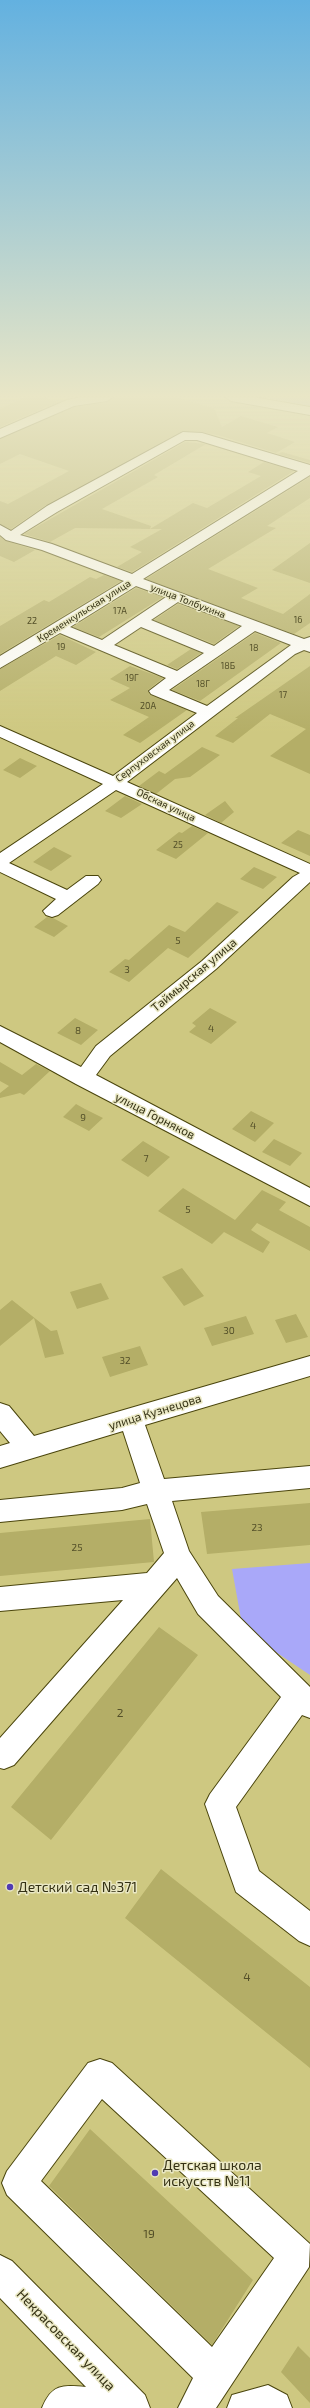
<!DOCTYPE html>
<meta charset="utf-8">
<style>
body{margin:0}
canvas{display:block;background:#cec881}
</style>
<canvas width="310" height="2408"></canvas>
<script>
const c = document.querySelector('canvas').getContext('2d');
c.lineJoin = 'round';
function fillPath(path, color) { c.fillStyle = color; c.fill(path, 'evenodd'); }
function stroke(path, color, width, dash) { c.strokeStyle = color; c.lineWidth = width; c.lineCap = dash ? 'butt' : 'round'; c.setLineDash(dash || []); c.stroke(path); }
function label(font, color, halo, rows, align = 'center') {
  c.font = font + ' "Exo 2",sans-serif'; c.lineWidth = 3; c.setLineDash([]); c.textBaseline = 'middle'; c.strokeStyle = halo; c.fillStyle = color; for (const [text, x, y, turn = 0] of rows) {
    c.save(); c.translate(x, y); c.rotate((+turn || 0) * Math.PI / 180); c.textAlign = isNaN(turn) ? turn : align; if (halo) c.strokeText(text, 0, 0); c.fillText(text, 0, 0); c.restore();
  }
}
fillPath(new Path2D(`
 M261 397H310V406Z
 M310 1563V1675L243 1630 232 1569Z`), '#a9a8f9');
fillPath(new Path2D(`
 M24 397H44L58 402 0 427V409Z
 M114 397H174L214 408 222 427 241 416 278 427 267 433 295 442 276 453 221 436 202 432 182 431 46 505 11 529 0 524V501L8 504 69 471 20 454 0 464V439L74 407 107 402Z
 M185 442 206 444 154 475 158 477 102 509 151 526 150 529 193 503 207 508 261 476 248 472 264 462 294 471 132 572 117 567 142 552 130 547 162 529 75 528 50 542 24 534Z
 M282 452 310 460V463L278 454Z
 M310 477V498L267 526 276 528 208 569 258 588 241 598 283 614 310 594V623L294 634 146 579Z
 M0 537 6 541 35 550 14 562 0 556Z
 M310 543V583L272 570Z
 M104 575 121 581 0 654V626L44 600 49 602 90 577 96 579Z
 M136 588 163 597 99 637 73 627Z
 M178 604 239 626 214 644 154 620Z
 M255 633 281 643 200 701 172 690Z
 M60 635 96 652 76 665 56 656 0 691V669Z
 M191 649 201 653 177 669 167 665Z
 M130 666 163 678 148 690 150 695 187 710 140 743 123 735 149 717 110 700 130 688 110 679Z
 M310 666V774L270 756 306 729 270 714 233 743 215 736 238 718H235Z
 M202 747 220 755 190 777 175 779 156 794 139 786 159 771 165 774Z
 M20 758 37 766 20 778 3 770Z
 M125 796 142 804 121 818 105 811Z
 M225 801 234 812 221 823 205 815Z
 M192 826 208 833 176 859 156 850 179 832 182 833Z
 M298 830 310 835V856L281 843Z
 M54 847 72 856 51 871 33 862Z
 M254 867 277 877 263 889 240 879Z
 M217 902 239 912 188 958 168 948 129 982 109 972 125 959 129 960 169 925 185 932Z
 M47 917 53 918 68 926 54 937 34 927Z
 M210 1008 237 1022 211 1044 189 1032 196 1026 192 1023Z
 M75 1018 98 1030 81 1045 57 1033Z
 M0 1062 22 1075 36 1064 50 1071 24 1095 20 1093 0 1098V1093L9 1086 0 1081Z
 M76 1104 85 1109 103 1118 89 1131 63 1117Z
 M251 1111 274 1123 255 1142 232 1129Z
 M274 1139 302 1153 290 1166 262 1152Z
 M143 1141 170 1157 148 1177 121 1160Z
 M183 1188 235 1220 262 1190 286 1202 279 1210 310 1227V1251L257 1223 251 1230 270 1242 263 1253 224 1232 212 1244 158 1211Z
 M182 1268 204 1296 184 1306 162 1277Z
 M101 1283 109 1299 77 1309 70 1292Z
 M12 1300 51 1331 57 1330 64 1354 45 1358 34 1318 0 1346V1310Z
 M296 1314 308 1337 286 1343 275 1320Z
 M246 1316 254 1334 212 1346 204 1328Z
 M140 1346 148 1365 110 1377 102 1357Z
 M310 1503V1545L207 1554 201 1512Z
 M150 1519 154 1562 0 1576V1533Z
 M159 1627 198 1655 51 1840 11 1807Z
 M161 1869 310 1987V2068L125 1918Z
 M90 2129 253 2280 212 2345 49 2186Z
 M298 2346 310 2358V2403L281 2372Z`), '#b4ae67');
const minor = new Path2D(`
 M83 397H113L107 401 74 406 0 438V429L67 400Z
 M225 397H253L310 407V415L231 401Z
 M183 432 202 433 310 465V475L143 579 304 639 310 637V652L304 650 295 654 127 782 310 864V882L216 969 110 1056 96 1075 310 1188V1206L76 1084 0 1042V1026L81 1067 96 1046 202 961 293 877 300 873 116 790 9 863 67 890 86 876H98L101 880 98 884 58 915 52 917 46 915 43 911 56 899 0 872V853L103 784 0 737V726L113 776 197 713 151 694 149 691 166 678 60 633 0 668V656L124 581 42 550 6 540 0 535V525L11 531 47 506ZM185 440H197L298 471 132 574 52 544 20 535 57 512ZM136 586 166 597 102 640 70 627ZM178 602 242 626 214 646 151 620ZM141 627 204 653 177 671 114 645ZM255 631 291 645 207 706 169 690Z
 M310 1356V1376L145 1425 164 1479 310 1466V1488L172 1501 189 1551 218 1596 310 1687V1718L302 1715 236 1807 259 1871 310 1911V1946L299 1941 236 1892 205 1804 210 1794 281 1697 198 1614 177 1578 14 1765 4 1769 0 1768V1738L123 1600 0 1611V1587L147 1573 164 1553 147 1504 122 1510 0 1522V1500L122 1488 140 1483 123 1431 0 1468V1446L10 1443 0 1431V1403L9 1406 34 1436Z
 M100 2059 112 2063 310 2244 309 2267 216 2408H178L193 2378 7 2195 2 2183 7 2171 88 2063ZM102 2099 274 2258 212 2347 41 2181Z
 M0 2255 12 2261 145 2395 150 2408H42C52 2384 62 2385 86 2387L0 2298Z
 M268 2385 287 2395 292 2408H227L232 2395Z`);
stroke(minor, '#4a450c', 2);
fillPath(minor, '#fff');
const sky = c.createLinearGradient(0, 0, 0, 734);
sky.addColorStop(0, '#63b1e0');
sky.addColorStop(0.54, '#e9e6c6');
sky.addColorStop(1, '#e9e6c600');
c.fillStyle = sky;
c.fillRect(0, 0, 310, 734);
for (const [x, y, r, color] of [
 [10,1887,4,"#503bb3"],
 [155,2173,4,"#503bb3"]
]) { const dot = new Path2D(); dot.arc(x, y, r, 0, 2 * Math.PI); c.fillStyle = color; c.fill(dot); stroke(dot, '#eae8c4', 1.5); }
label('9px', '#545029', null, [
 ["17А",120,611],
 ["16",298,620],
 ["22",32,621],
 ["19",61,647],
 ["18",254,648],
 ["18Б",228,666],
 ["19Г",132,678],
 ["18Г",203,684],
 ["17",283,695],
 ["20А",148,706],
 ["25",178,845]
]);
label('10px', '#343114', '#eae8c4', [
 ["улица Толбухина",188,601,21],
 ["Кременкульская улица",84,611,-32],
 ["Серпуховская улица",155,751,-37],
 ["Обская улица",166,805,25]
]);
label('10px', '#545029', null, [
 ["5",178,941],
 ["3",127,970],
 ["4",211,1029],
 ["8",78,1031],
 ["9",83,1118],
 ["4",253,1126],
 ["7",146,1159],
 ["5",188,1210],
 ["30",229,1331],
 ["32",125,1361],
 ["23",257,1528],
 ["25",77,1548]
]);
label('12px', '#343114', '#eae8c4', [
 ["Таймырская улица",194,975,-40],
 ["улица Горняков",155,1116,27],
 ["улица Кузнецова",155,1412,-17]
]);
label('12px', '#545029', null, [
 ["2",120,1713],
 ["4",247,1977],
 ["19",149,2234]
]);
label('14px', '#343114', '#eae8c4', [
 ["Детский сад №371",18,1887],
 ["Детская школа",163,2165],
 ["искусств №11",163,2181]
], 'left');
label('14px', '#343114', '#eae8c4', [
 ["Некрасовская улица",66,2340,46]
]);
</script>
